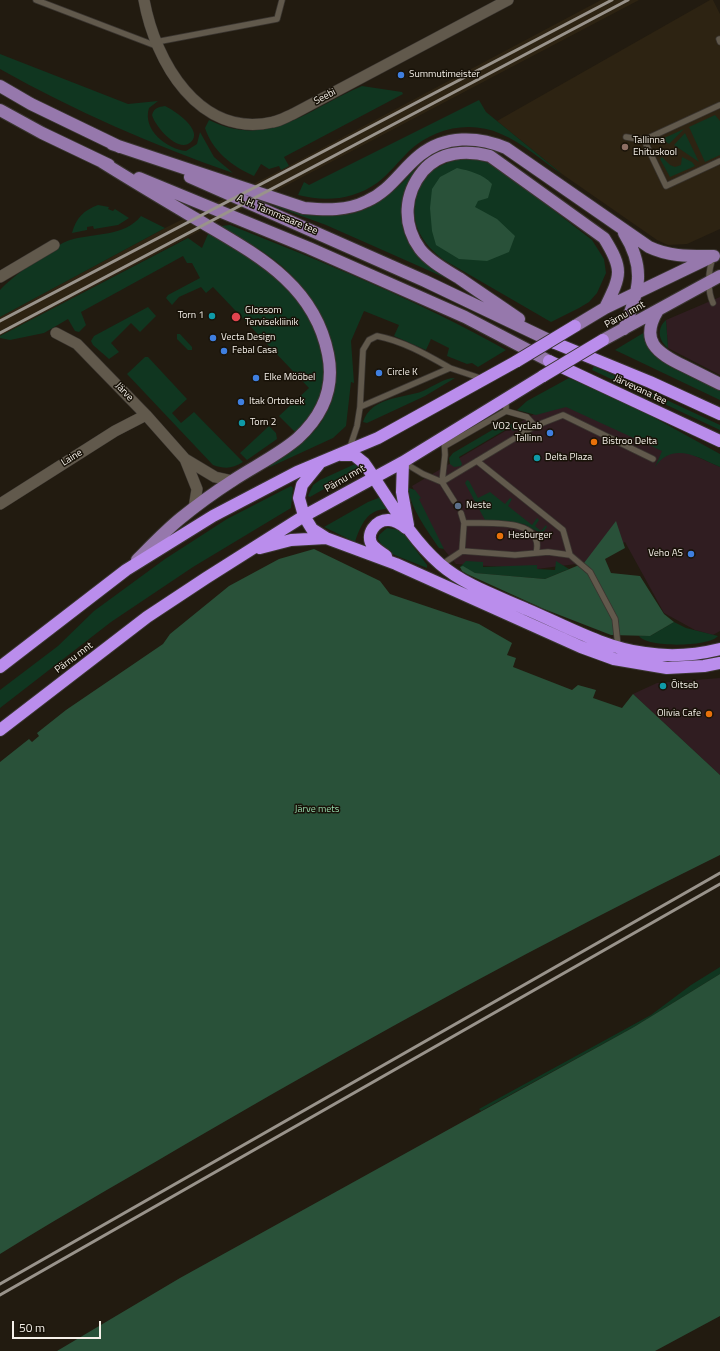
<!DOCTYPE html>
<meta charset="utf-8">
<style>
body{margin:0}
#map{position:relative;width:720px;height:1351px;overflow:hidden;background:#221b10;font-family:"Titillium Web",sans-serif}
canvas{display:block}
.scale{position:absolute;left:12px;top:1321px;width:89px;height:18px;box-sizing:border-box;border:2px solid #f6f1ea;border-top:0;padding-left:5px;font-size:12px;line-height:14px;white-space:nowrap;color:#f6f1ea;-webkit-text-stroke:3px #181208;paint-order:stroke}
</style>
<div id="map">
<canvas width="720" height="1351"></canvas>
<div class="scale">50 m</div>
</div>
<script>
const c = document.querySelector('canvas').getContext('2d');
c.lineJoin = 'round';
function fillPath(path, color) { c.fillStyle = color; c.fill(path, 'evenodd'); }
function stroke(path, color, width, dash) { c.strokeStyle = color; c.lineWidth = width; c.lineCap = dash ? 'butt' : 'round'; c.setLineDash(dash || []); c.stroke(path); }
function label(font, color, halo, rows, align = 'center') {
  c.font = font + ' "Titillium Web",sans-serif'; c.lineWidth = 3; c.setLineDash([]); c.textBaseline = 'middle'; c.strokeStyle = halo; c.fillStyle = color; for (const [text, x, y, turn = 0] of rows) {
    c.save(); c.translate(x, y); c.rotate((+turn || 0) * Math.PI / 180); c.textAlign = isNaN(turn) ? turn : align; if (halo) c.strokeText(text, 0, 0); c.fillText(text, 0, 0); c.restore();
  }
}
fillPath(new Path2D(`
 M720 297V375L668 348 666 320Z
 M563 397 720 467V631L713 635 695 630 664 613 625 542 584 563 537 569 456 564 441 546 412 486Z
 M720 678V775L633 694 657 683Z`), '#301d21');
fillPath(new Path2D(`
 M601 0H639L0 336V317L165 228 281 170Z
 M710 0H713L720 14V229L687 244 668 245 657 240 562 174 497 121Z`), '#2d2312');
fillPath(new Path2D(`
 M0 54 128 104 158 101 149 108C142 130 167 149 186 151L197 144 200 132 214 157 233 173C152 145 75 111 0 69Z
 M362 86 402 92 403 94 284 157 289 166 281 170 279 166 269 169 261 164 254 176C232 166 213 152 205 128L209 120C269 150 309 108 362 86Z
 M479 100 486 112 562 174C542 161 523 143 501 134 470 120 434 128 409 151 398 162 389 174 377 183 353 200 325 202 298 195L304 182 309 185Z
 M165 106C174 110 204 130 191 142 178 154 155 126 152 115 154 108 158 107 165 106Z
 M715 115 720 121V155L705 162 689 127Z
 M684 129 669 144 662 139Z
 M685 133 699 162 674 145Z
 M662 157 670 165 675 167 681 165 682 157 692 162 695 166 670 177 660 159Z
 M463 158 479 160 495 165 592 240 604 259 606 273 597 293 589 302 579 308 551 322 444 260C422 244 408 222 417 194 420 187 426 176 432 171 442 164 452 161 463 158Z
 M417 170C398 193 395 228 415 252 425 263 445 274 457 283L326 225 274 206 278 204C296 208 314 213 332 215 365 218 393 194 413 171Z
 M98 205 109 207 108 209 113 211 115 209 129 218 118 225 94 229 93 226 87 227V230L72 233C76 218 84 210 98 205Z
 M141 216 165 228 0 317V290C11 278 54 245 70 240 94 233 124 237 141 216Z
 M230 225C323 262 417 300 506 350L478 367 472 363 467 364 447 356 449 348 431 339 426 350 394 336 399 325 364 311 351 341 354 383 351 382 346 426 333 438 270 467 268 465C285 453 308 441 320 424 357 372 325 305 283 267 266 252 245 241 224 230L221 226Z
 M208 234C219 235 231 246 240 252 258 263 276 275 291 291 325 329 341 396 295 432L279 416 309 388 213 287 206 293 201 287 179 297 172 305 166 298 168 295 200 278 192 263H187L183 256 81 312 86 325 79 332 75 331 68 319 44 333 10 340 0 338V336L188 238 202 248Z
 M148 307 156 316 140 332 131 323 111 343 119 352 109 359 93 345 91 341 94 336Z
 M666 320 668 348C659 341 656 329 666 320Z
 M645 332V336L720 389V400L615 350Z
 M177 334H180L192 347V350H188L177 339Z
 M145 357H148L187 399 172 413 181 423 194 412 243 462C232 469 225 469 213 465L127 374Z
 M594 366 720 425V430L592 370Z
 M455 378 425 396 367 423 363 422C372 396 402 399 423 391 434 386 444 378 455 378Z
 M569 378 633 406 720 454V467C698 457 672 441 655 467L662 451 566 407 536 415 517 410 527 401Z
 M506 424H512L516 429 513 431 510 427 459 457 462 464 461 466 454 467 450 464 449 458 453 453 499 426Z
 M269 426 276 433 277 439 247 460 240 453Z
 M355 464 362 467 310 497 308 496 313 485 320 480Z
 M467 480 469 481 478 498 490 492 505 504 510 498 512 499 508 506 532 525 537 518 539 520 535 526 541 531 546 525 547 527 544 531 540 533 524 524 485 520 465 483Z
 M291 486 293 488 291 508 193 567 111 622 0 708V690L58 646 94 611 165 559 227 519Z
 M409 488 415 490 421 498 419 499 444 549 439 548C429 533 408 505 409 488Z
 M381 497 389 509C368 508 361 524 355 542L324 527 368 502Z
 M387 528 401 530 427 565V568L392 554V552L382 545 378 539 379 535Z
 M466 561 483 562V567L537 565V569L555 570 556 561 569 569 545 579 475 573 463 567H460Z
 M674 622 686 628 718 636C709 647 647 648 639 636H650Z
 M720 967V974L634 1027 481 1111 479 1109 651 1015 691 985Z`), '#103620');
fillPath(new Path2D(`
 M457 168C470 171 483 174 492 184L488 198 478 201 475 207 497 219 515 236 509 252 487 261 459 259 436 245 432 231 430 208 432 189 440 177Z
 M616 521 625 548 605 559 611 573 640 576 664 614 674 622 650 636 611 635 544 609 467 574 462 571 460 567 463 566 475 573 545 579 584 563Z
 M314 549 380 581 390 594 479 624 512 643 507 655 516 658 513 667 572 690 578 685 596 690 593 698 622 708 633 694 720 775V855C547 940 377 1033 210 1130 140 1171 69 1211 0 1254V762L29 739 32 742 39 736 37 733 66 710 163 644 170 634 229 586 279 559Z
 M720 974V1316L655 1351H57L180 1278 634 1027Z`), '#295139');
const lane = new Path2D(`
 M36 0 159 47
 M719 39 720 42
 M156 42 277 19 282 0
 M626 137 644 140 720 105
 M644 140 666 186 720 161
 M713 258C708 271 707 290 713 303
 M506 399V411L527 417 535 426
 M360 407 363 350 369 340 377 336C403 341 427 355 450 368
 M445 446 506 411
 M349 450 357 426 360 407 450 368 483 379
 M477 461 563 530 570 555
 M403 462 423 474 442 482 445 455 444 438
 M454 501 442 482 535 426 563 415 653 459
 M461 513 464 523 462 551 515 555 548 552 570 555 590 572 615 619 618 646
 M464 523C486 524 546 517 536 553
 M441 565 462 551`);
const street = new Path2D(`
 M144 0C155 61 199 139 273 122 279 121 286 117 293 114L508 0
 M0 277 54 245
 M56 333 77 344 146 415 185 459 215 477 233 481
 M185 459 197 489 194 508
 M0 504 115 431 146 415`);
const primary = new Path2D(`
 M0 86 31 104 120 147
 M0 110 42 133 109 165
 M112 144 304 208C326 210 347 211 367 201 390 191 401 170 420 155 445 135 478 136 506 148L649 247C670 257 690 256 714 256
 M102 162C134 182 166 201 198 220 255 254 314 283 328 354 335 388 323 415 298 438 280 454 253 467 232 481 215 492 197 505 181 518 165 531 151 546 137 560
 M190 177 425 281 555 343
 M139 178 309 248 465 317 549 361
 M658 310C639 341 657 353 684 366 696 372 708 378 720 384
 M519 319C499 305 479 292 459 278 446 270 429 261 420 249 402 224 404 194 423 171 440 151 467 150 490 156L604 238C624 270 621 275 605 308
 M575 326 605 308 709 258
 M624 329C638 291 647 270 624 233
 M603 340 720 276`);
const highway = new Path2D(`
 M555 343 650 382 720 414
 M549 361 720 441
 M341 455H354L364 463C388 497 408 536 440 564 464 585 497 596 526 609 564 625 604 648 645 653 670 657 696 655 720 649
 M403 462 402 492 408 525
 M319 464 302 485 299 498 304 516 312 529 326 538 396 564 581 647 614 659 667 668 704 666 720 663
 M260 548 291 540 326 538
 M386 556C382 553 377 550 373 546 364 535 376 519 389 520 395 520 401 524 406 528
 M0 667 126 570 213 516 297 472 378 438 517 361
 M0 730 147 617 206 578 304 516 403 462 543 376`);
stroke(lane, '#3a3530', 7);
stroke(street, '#3a3530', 12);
stroke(primary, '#3a3530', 14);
stroke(highway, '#3a3530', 14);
stroke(lane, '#61594c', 5.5);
stroke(street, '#61594c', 11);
stroke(primary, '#9678ac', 12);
stroke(highway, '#ba8dec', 12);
stroke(new Path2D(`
 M0 321 612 0
 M0 333 628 0
 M0 1284 720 873
 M0 1295 720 884`), '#99938b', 3);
const highwayBridge = new Path2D(`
 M517 361 575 326
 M543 376 603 340`);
stroke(highwayBridge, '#3a3530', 14, []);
stroke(highwayBridge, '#ba8dec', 12);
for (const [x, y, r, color] of [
 [401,75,4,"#3f7fe0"],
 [625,147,4,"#8d6e63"],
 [212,316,4,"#0f9aa8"],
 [236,317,5,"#e0444e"],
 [213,338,4,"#3f7fe0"],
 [224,351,4,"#3f7fe0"],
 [379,373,4,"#3f7fe0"],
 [256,378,4,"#3f7fe0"],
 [241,402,4,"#3f7fe0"],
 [242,423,4,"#0f9aa8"],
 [550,433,4,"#3f7fe0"],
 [594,442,4,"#e8710a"],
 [537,458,4,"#0f9aa8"],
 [458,506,4,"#5c6f8a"],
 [500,536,4,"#e8710a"],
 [691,554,4,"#3f7fe0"],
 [663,686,4,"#0f9aa8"],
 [709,714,4,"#e8710a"]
]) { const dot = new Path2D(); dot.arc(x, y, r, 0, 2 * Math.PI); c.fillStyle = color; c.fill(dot); stroke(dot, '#181208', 1.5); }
label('10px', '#f6f1ea', '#181208', [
 ["Summutimeister",409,75],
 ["Tallinna",633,141],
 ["Ehituskool",633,153],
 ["Glossom",245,311],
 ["Tervisekliinik",245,323],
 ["Torn 1",204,316,"right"],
 ["Vecta Design",221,338],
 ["Febal Casa",232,351],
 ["Circle K",387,373],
 ["Elke Mööbel",264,378],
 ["Itak Ortoteek",249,402],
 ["Torn 2",250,423],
 ["VO2 CycLab",542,427,"right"],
 ["Tallinn",542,439,"right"],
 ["Bistroo Delta",602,442],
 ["Delta Plaza",545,458],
 ["Neste",466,506],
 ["Hesburger",508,536],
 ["Veho AS",683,554,"right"],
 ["Õitseb",671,686],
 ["Olivia Cafe",701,714,"right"]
], 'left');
label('10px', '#f6f1ea', '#181208', [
 ["Seebi",325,97,-28],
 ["A. H. Tammsaare tee",277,215,23],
 ["Pärnu mnt",625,315,-29],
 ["Järvevana tee",640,390,25],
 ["Järve",124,392,46],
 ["Laine",72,458,-32],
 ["Pärnu mnt",345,479,-30],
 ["Pärnu mnt",74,658,-37]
]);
label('10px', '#96d9ad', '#181208', [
 ["Järve mets",317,810]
]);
</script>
